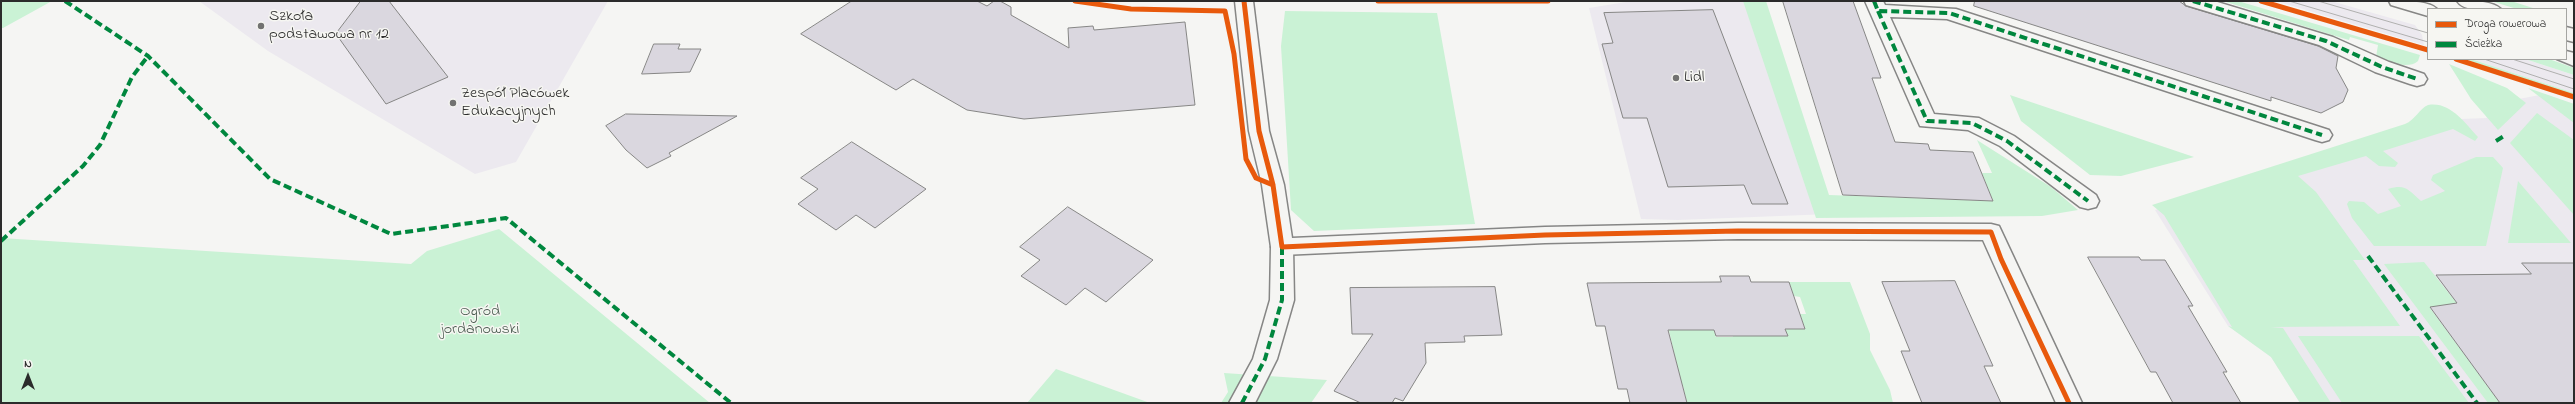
<!DOCTYPE html>
<meta charset="utf-8">
<style>
body{margin:0}
#map{position:relative;width:2575px;height:404px;overflow:hidden;background:#f5f5f3;font-family:"Indie Flower",sans-serif}
canvas{display:block}
.frame{position:absolute;inset:0;border:2px solid #2b2b2b;pointer-events:none}
.legend{position:absolute;left:2427px;top:8px;width:140px;height:52px;box-sizing:border-box;background:#f6f6f2;border:1px solid #a5a5a2;margin:0;padding:5px 7px;list-style:none;font-size:12px;color:#2b2b2b}
.legend li{display:flex;align-items:center;gap:8px;height:20px}
.legend b{width:20px;border:1px solid #a5a5a2}
.north{position:absolute;left:8px;top:356px;width:40px;height:40px;-webkit-text-stroke:3px #f6f6f2;paint-order:stroke;rotate:0deg;font-size:11px;font-weight:700;line-height:16px;text-align:center;color:#2b2b2b}
.north::after{content:'';display:block;margin:auto;width:14px;height:18px;background:#2b2b2b;clip-path:polygon(50% 0,100% 100%,50% 72%,0 100%)}
</style>
<div id="map">
<canvas width="2575" height="404"></canvas>
<div class="frame"></div>
<ul class="legend">
<li><b style="height:5px;background:#e8590c"></b>Droga rowerowa</li>
<li><b style="height:5px;background:#00873e"></b>Ścieżka</li>
</ul>
<div class="north">N</div>
</div>
<script>
const c = document.querySelector('canvas').getContext('2d');
c.lineJoin = 'round';
function fillPath(path, color) { c.fillStyle = color; c.fill(path, 'evenodd'); }
function stroke(path, color, width, dash) { c.strokeStyle = color; c.lineWidth = width; c.lineCap = dash ? 'butt' : 'round'; c.setLineDash(dash || []); c.stroke(path); }
function label(font, color, halo, rows, align = 'center') {
  c.font = font + ' "Indie Flower",sans-serif'; c.lineWidth = 3; c.setLineDash([]); c.textBaseline = 'middle'; c.strokeStyle = halo; c.fillStyle = color; for (const [text, x, y, turn = 0] of rows) {
    c.save(); c.translate(x, y); c.rotate((+turn || 0) * Math.PI / 180); c.textAlign = isNaN(turn) ? turn : align; if (halo) c.strokeText(text, 0, 0); c.fillText(text, 0, 0); c.restore();
  }
}
fillPath(new Path2D(`
 M199 1H608L516 162 475 174 268 51Z
 M1632 1H1755L1830 214 1678 220 1641 219 1589 8Z
 M2276 1H2331L2415 25 2422 35 2424 45Z
 M2471 59H2525L2574 75V93Z
 M2545 94 2574 104V403H2300L2271 357 2228 326 2155 210 2449 115 2461 119 2487 118 2482 106Z`), '#ece9ef');
fillPath(new Path2D(`
 M1 1H52L3 28H1Z
 M1743 1H1766L1829 195 1993 201 1982 173H1992L1977 140 2051 187 2078 210 2042 216 1816 218Z
 M2223 1H2238L2420 55 2418 61C2408 70 2387 62 2376 57L2378 45 2350 37 2349 40 2342 38Z
 M2491 1H2511L2536 9H2517Z
 M1285 11 1437 13 1475 224 1314 231 1291 210 1281 46Z
 M2464 59H2471L2574 93V95Z
 M2525 59H2549L2574 68V75Z
 M2449 64 2507 88 2526 103 2498 130 2471 99Z
 M2528 88 2574 104V123Z
 M2010 95 2194 157 2121 176 2090 175 2021 121Z
 M2428 105C2450 101 2465 123 2478 137L2475 141 2453 129 2383 151 2398 163 2395 167 2379 166 2366 156 2298 176 2316 192 2365 260H2353L2400 326 2271 327 2283 328 2331 403H2300L2271 357 2228 326 2232 327 2164 215 2152 205 2405 124C2415 120 2420 108 2428 105Z
 M2537 113 2574 140V215L2510 143Z
 M2476 157H2493L2503 168 2486 246H2374L2352 218 2347 204 2349 201 2364 202 2378 214 2401 206 2388 189C2406 184 2407 189 2421 201L2445 191 2431 180 2433 175Z
 M2518 181 2571 243H2508Z
 M499 229 710 403H1V238L411 264 427 251Z
 M2424 262 2459 306 2430 308 2500 403H2488L2384 264Z
 M1789 282H1850L1870 334V350L1890 390 1893 403H1687L1683 386H1674L1678 370 1668 326 1714 330 1716 337H1733L1731 330H1768L1770 336H1787L1785 329H1805L1800 314H1806L1800 297 1794 296Z
 M2298 336H2419L2469 403H2342Z
 M1056 369 1150 403H1027Z
 M1224 373 1327 380 1311 403H1221L1228 392Z`), '#caf2d5');
const building = new Path2D(`
 M361 1H389L448 77 386 104 336 34Z
 M852 1H977L987 6 994 1H1000L1011 7V15L1069 48 1068 28 1093 26 1094 30 1185 22 1195 105 1024 119 967 110 913 79 896 90 801 34Z
 M1783 1H1853L1881 78H1872L1895 142 1928 144 1930 150 1973 152 1993 201 1843 195Z
 M1975 1H2179L2186 6 2318 46 2338 56 2336 68 2348 90 2343 102 2321 113 2271 97V101L1974 6Z
 M1713 10 1769 156 1788 204H1752L1744 185 1668 187 1647 118H1623L1602 44 1613 43 1604 13Z
 M654 44H680L678 49H701L690 72 642 74Z
 M626 114 737 116 669 153 671 156 647 168 626 150 606 126Z
 M852 142 926 189 875 228 856 215 836 230 798 204 818 189 801 178Z
 M1068 207 1153 260 1106 302 1085 288 1066 305 1021 276 1040 260 1020 247Z
 M2088 257H2139L2141 260H2165L2193 306H2188L2227 372H2223L2241 403H2173L2156 372H2151Z
 M2522 263H2574V403H2500L2430 307 2457 303 2436 275 2531 274Z
 M1720 276H1749L1751 282H1789L1805 329H1785L1788 336H1716L1714 330H1668L1687 403H1630L1627 389H1618L1605 326H1596L1587 283 1721 282Z
 M1955 281 1993 366H1984L2001 403H1922L1901 351H1910L1882 282Z
 M1495 287 1502 335 1464 336 1465 342 1425 343 1426 363 1403 401 1395 398 1392 403H1361L1334 391 1373 334H1352L1350 288Z`);
fillPath(building, '#dad7df');
stroke(building, '#868685', 1);
const pedestrian = new Path2D(`
 M1282 239 1290 241 1293 247 1294 300 1277 359 1255 403H1229L1253 359 1270 300 1271 247 1274 241Z`);
const minor = new Path2D(`
 M1235 1H1253L1269 131 1284 185 1292 238 1545 227 1738 223 1991 224 1999 226 2082 403H2056L1983 240 1738 239 1545 243 1282 255 1274 253 1271 247 1262 185 1249 131Z
 M1865 1H1883L1885 5 1956 9 2329 130 2332 135 2329 140 2322 142 2315 140 1947 19 1890 17 1934 114 1979 118 2014 136 2096 195 2099 201 2096 207 2088 209 2080 207 2000 146 1968 130 1920 126Z
 M2184 1H2214L2333 37 2389 62 2424 74 2427 79 2424 84 2417 86 2410 84 2375 72 2319 45 2186 5Z`);
const secondary = new Path2D(`
 M2389 1C2401 1 2429 0 2437 9H2428V16L2391 5Z
 M2457 1C2469 1 2492 0 2501 9 2488 9 2465 13 2457 1Z
 M2566 27 2574 29V42L2566 40Z
 M2566 51 2574 53V66L2557 59H2566Z`);
stroke(pedestrian, '#868685', 3);
stroke(minor, '#868685', 3);
stroke(secondary, '#868685', 3);
fillPath(pedestrian, '#f5f5f3');
fillPath(minor, '#f5f5f3');
fillPath(secondary, '#f5f5f3');
stroke(new Path2D(`
 M2289 1 2428 42
 M2318 1 2428 33
 M2484 59 2574 89
 M2512 59 2574 79`), '#b0b0af', 1);
stroke(new Path2D(`
 M65 1 148 56 270 179 391 234 506 218 731 403
 M1874 1 1878 11 1949 13 2322 135
 M2193 1 2326 41 2382 67 2417 79
 M1878 11 1927 121 1972 123 2007 141 2088 201
 M2496 141 2504 136
 M1 241 83 166 100 145 132 77 148 56
 M2368 256 2477 403
 M1242 403 1265 359 1282 300V243`), '#00873e', 4, [8, 4]);
stroke(new Path2D(`
 M1075 1 1131 9 1225 11 1234 54 1246 159 1256 178 1273 185
 M1244 1 1259 131 1273 185 1282 247 1545 235 1738 231 1991 232 2001 259 2069 403
 M1378 1H1548
 M2261 1 2428 50
 M2456 59 2574 97`), '#e8590c', 5);
for (const [x, y, r, color] of [
 [261,26,4,"#727271"],
 [1676,78,4,"#727271"],
 [453,103,4,"#727271"]
]) { const dot = new Path2D(); dot.arc(x, y, r, 0, 2 * Math.PI); c.fillStyle = color; c.fill(dot); stroke(dot, '#f6f6f2', 1.5); }
label('16px', '#2b2b2b', '#f6f6f2', [
 ["Szkoła",269,17],
 ["podstawowa nr 12",269,35],
 ["Lidl",1684,78],
 ["Zespół Placówek",461,94],
 ["Edukacyjnych",461,112]
], 'left');
label('16px', '#4a5c50', '#f6f6f2', [
 ["Ogród",480,312],
 ["jordanowski",480,330]
]);
</script>
